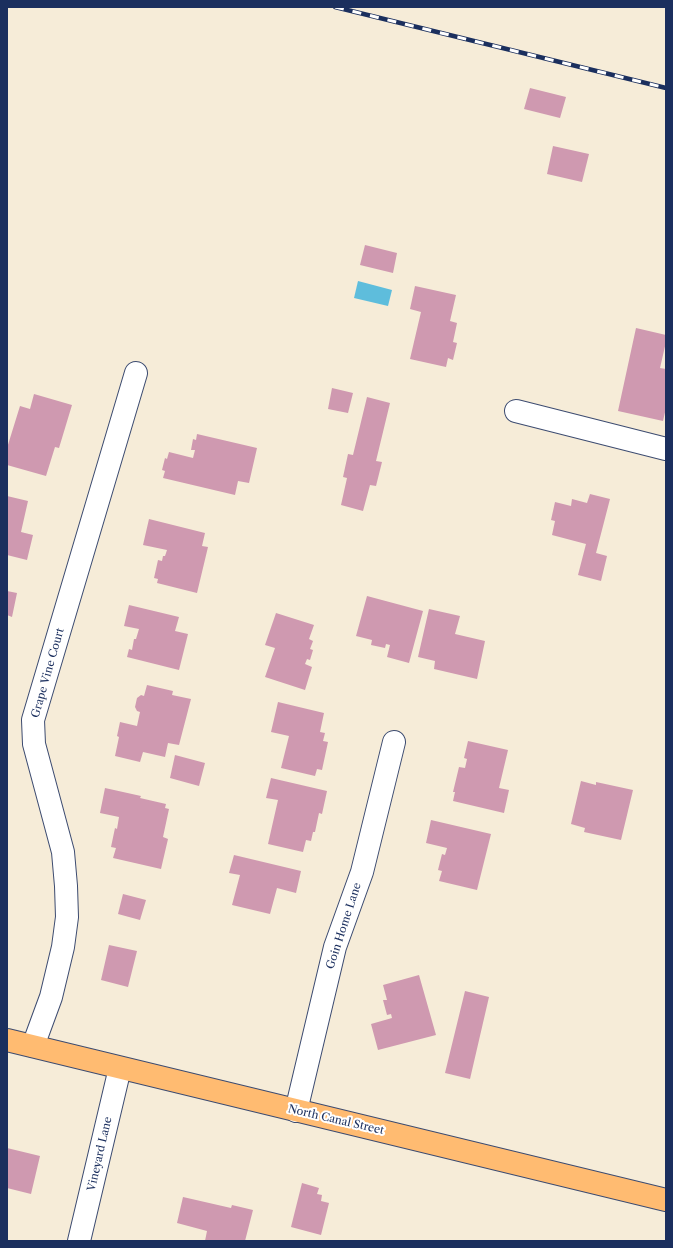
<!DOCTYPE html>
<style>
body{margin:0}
#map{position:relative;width:673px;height:1248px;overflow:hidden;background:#f6ecd8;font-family:"Libre Caslon Text",serif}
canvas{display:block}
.frame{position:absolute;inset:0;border:8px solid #1b2f5e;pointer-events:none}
</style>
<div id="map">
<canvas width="673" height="1248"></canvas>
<div class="frame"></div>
</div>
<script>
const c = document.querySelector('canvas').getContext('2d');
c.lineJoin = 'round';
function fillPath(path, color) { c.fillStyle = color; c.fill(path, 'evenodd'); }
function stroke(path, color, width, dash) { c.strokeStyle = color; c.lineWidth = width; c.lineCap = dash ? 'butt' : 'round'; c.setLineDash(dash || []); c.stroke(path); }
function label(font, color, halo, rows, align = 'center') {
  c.font = font + ' "Libre Caslon Text",serif'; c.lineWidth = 4; c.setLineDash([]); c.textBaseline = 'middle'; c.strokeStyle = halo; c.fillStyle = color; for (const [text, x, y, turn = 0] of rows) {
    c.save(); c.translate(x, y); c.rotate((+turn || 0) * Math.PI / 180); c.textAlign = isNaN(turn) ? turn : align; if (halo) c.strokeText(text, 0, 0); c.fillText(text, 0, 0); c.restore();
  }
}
fillPath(new Path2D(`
 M358 281 392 290 388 306 354 298Z`), '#5ebddc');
fillPath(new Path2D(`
 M530 88 566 97 560 118 524 109Z
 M553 146 589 154 582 182 547 174Z
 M365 245 397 253 393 273 360 265Z
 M415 286 456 295 450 321 457 323 453 342 457 343 453 360 448 358 446 367 410 359 421 312 410 309Z
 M636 328 666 335V342L660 368 666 369V408L663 421 618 411Z
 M332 388 353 393 348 413 328 409Z
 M34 394 72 405 59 448 55 447 46 476 7 465V448L20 406 30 409Z
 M367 397 390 403 376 461 382 462 376 486 370 485 363 511 341 505 347 478 343 477 348 454 353 455Z
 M197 434 257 448 249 483 238 481 235 495 163 478 165 471 162 470 165 458 167 459 169 452 193 458 195 450H191L193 439 196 440Z
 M590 494 610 499 596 553 607 556 601 581 578 575 586 544 552 535 555 521 551 520 555 502 571 506 572 499 587 503Z
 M7 496 28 501 21 532 33 535 27 560 7 555Z
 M149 519 205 533 202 546 208 547 197 593 157 583 158 579 154 578 158 560 162 561 163 556H165L167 550 143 545Z
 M7 591 17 593 12 617 7 615Z
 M367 596 423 611 409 663 387 657 390 645 386 644 385 648 371 645 372 640 356 636Z
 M129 605 179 617 175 631 188 634 179 670 127 657 129 649 132 650 134 639H136L139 629 124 626Z
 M429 609 460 616 455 634 485 641 477 679 434 669 435 661 418 657Z
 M276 613 314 625 309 639 313 641 310 649 313 650 310 660 307 659 305 664 312 667 305 690 265 677 275 648 265 645Z
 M147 685 173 691 172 695 191 699 179 745 168 743 165 757 143 752 140 762 115 756 119 737 117 736 120 722 137 726 140 712 137 711 135 707 137 698 141 695 144 696Z
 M278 702 324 713 320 732 325 733 323 741 328 742 322 770 317 769 315 776 281 768 289 736 271 732Z
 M468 741 508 750 499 788 509 790 504 813 453 801 455 792H453L459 767 465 768 467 759 464 758Z
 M175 755 205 763 199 786 170 778Z
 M271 778 327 791 322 814 319 813 315 832H313L311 841 306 840 303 852 268 844 278 800 266 798Z
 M581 781 596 785V782L633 790 621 840 584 832 585 828 571 824Z
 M105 788 141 796 140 798 166 804 165 808 169 809 163 837 168 839 161 869 113 858 116 848 111 847 115 828 117 829 119 817 100 813Z
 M431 820 491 834 477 890 439 881 442 871 438 870 442 854 445 855 447 848 426 843Z
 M234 855 301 871 296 893 277 888 270 914 232 905 240 875 229 873Z
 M123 894 146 900 140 920 118 914Z
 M109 945 137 951 128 987 101 980Z
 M419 975 436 1035 378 1050 371 1024 392 1018 391 1014 387 1015 383 1000H387L383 985Z
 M465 991 489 997 470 1079 445 1073Z
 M7 1148 40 1156 31 1194 7 1188Z
 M302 1183 319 1188 317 1194 322 1195 321 1201 329 1203 321 1235 291 1227Z
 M183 1197 231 1208 232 1205 253 1210 245 1241H205L207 1231 177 1223Z`), '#cf99b0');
const minor = new Path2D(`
 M516 411 666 449
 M33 1046 51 997 63 947 67 917 66 886 63 852 34 744 33 720 136 373
 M296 1111 335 947 362 872 394 742
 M79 1241 120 1068`);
const major = new Path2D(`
 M7 1040 666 1200`);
stroke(minor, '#3c4b70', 24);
stroke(major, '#3c4b70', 24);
stroke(minor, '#fff', 22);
stroke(major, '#ffbb71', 22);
const rail = new Path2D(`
 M335 7 666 88`);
stroke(rail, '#1b2f5e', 4.5);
stroke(rail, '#fff', 3, [9]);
label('11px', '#1b2f5e', '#fff', [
 ["Grape Vine Court",48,673,-74],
 ["Goin Home Lane",344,926,-72],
 ["North Canal Street",336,1120,13],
 ["Vineyard Lane",100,1154,-77]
]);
</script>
